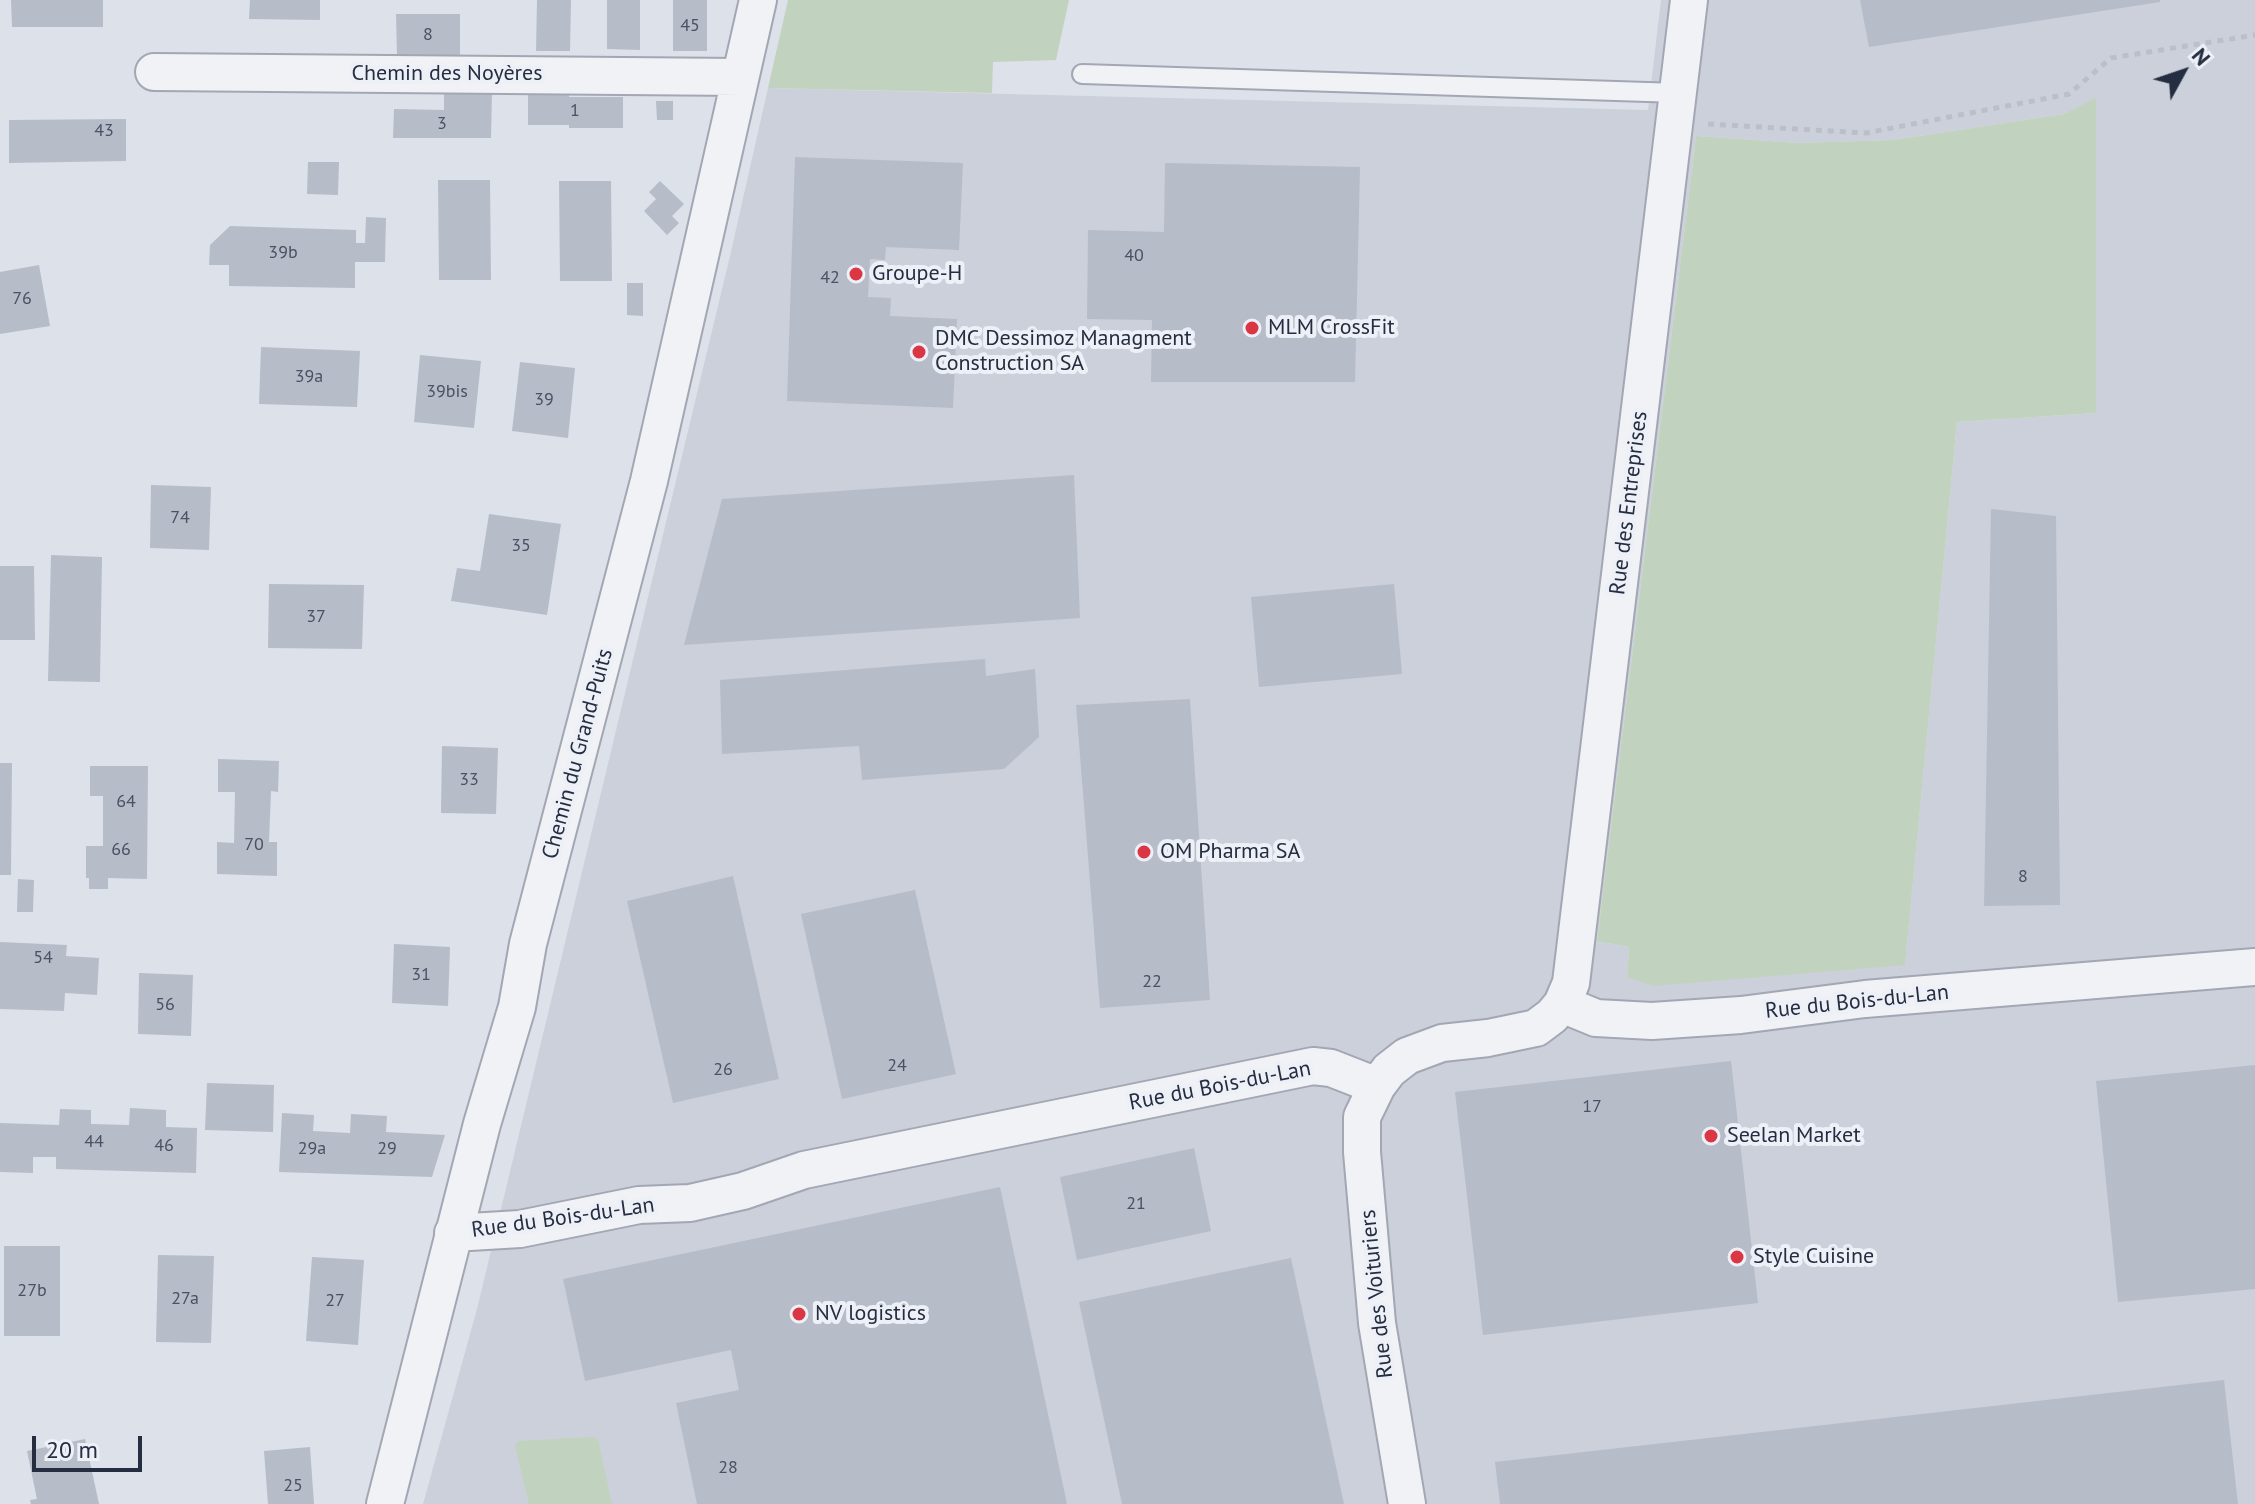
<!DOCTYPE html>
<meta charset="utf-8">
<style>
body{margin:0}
#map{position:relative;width:2255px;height:1504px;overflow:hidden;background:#dde1e9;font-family:"PT Sans",sans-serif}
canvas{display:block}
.north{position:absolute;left:2143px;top:32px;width:80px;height:80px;-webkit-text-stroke:6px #edf0f6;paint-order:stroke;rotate:50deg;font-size:22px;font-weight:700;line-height:32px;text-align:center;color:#252d41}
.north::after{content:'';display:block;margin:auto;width:28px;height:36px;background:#252d41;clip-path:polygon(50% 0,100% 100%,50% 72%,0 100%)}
.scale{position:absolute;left:32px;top:1436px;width:110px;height:36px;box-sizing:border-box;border:4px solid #252d41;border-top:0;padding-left:10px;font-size:24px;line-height:28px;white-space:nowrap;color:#252d41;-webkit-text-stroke:6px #edf0f6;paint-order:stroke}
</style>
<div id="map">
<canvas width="2255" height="1504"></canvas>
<div class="north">N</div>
<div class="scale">20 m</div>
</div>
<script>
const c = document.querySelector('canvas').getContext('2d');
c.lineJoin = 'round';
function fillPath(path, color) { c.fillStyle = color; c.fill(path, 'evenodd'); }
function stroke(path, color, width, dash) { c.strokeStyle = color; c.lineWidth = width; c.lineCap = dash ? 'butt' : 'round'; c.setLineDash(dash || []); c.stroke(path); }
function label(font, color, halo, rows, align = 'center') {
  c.font = font + ' "PT Sans",sans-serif'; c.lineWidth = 8; c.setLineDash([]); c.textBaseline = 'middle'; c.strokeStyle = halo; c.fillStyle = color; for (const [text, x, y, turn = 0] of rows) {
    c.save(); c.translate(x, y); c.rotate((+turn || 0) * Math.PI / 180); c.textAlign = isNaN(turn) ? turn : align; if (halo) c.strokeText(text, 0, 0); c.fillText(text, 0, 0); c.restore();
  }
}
fillPath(new Path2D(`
 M1661 0H2255V1504H423L477 1309 730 256 768 88 1648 110ZM2096 99V413L1957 422 1905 964 1627 977 1629 947 1597 941 1696 136 1799 143 1893 140 2064 114Z`), '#cbd0db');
fillPath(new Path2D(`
 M788 0H1069L1056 60 993 62 992 93 768 88Z
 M2096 98V413L1957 422 1905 965 1653 986 1627 977 1629 947 1597 941 1696 136 1799 143 1893 140 2064 114Z
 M593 1437 598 1439 612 1504H529L515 1446 518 1441Z`), '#c1d3be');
fillPath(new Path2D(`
 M11 0H103V27H12Z
 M250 0H320V20L249 19Z
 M537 0H571L570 51H536Z
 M607 0H640V50L607 49Z
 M673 0H707V51H673Z
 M1860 0H2160V2L1869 47Z
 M396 14H460V56H397Z
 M444 94H492L491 138H393L394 109 444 110Z
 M528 94H569V97H623V128H569V125H528Z
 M656 101H673V120H657Z
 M126 119V161L9 163V120Z
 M795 157 963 163 959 250 886 247 885 260 870 259 868 297 891 298 890 316 957 319 953 408 787 401Z
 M308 162H339L338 195 307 194Z
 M1165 163 1360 167 1355 382H1151L1152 320 1087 319 1088 230 1164 232Z
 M438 180H490L491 280H439Z
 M559 181H611L612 281H560Z
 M660 181 684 204 672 216 679 223 667 235 644 211 656 199 649 192Z
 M366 217 386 218 385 262H355V288L229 286V265H209L210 245 230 226 356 230V243H365Z
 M39 265 50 326 0 334V272Z
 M627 283H643V316L627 315Z
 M261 347 360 351 357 407 259 404Z
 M420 355 481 361 474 428 414 422Z
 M520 362 575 368 568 438 512 431Z
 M1074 475 1080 618 684 645 722 499Z
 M151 485 211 487 209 550 150 548Z
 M1991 509 2056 516 2060 905 1984 906Z
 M489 514 561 524 547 615 451 601 457 568 480 571Z
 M51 555 102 557 100 682 48 681Z
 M0 566H34L35 640H0Z
 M269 584 364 585 362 649 268 648Z
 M1394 584 1402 674 1259 687 1251 597Z
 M985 659 986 676 1035 669 1039 737 1004 769 862 780 859 746 722 754 720 680Z
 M1190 699 1210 1000 1100 1008 1076 705Z
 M442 746 498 748 496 814 441 813Z
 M218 759 279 761 278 792 271 791 269 842H277V876L217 874V842L234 843 235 792H218Z
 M0 763H12L11 875H0Z
 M90 766H148L147 879 108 878V889H89V878H86V846H103V796H90Z
 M733 876 779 1079 673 1103 627 901Z
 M18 879 34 880 33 912H17Z
 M915 890 956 1074 842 1099 801 914Z
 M0 942 67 945 66 956 99 958 97 995 65 993 64 1011 0 1009Z
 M394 944 450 947 448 1006 392 1003Z
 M139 973 193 975 191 1036 138 1034Z
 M1731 1061 1758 1303 1483 1335 1455 1092Z
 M2255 1065V1289L2118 1302 2096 1081Z
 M207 1083 274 1085 273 1132 205 1130Z
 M130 1108 166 1110V1127L197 1128 196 1173 56 1169V1157H33V1173L0 1172V1123L59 1125 60 1109 91 1110V1124L129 1125Z
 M282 1113 314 1115 313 1131 350 1133 351 1114 387 1116 386 1132 445 1135 432 1177 279 1172Z
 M1194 1148 1211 1231 1077 1260 1060 1177Z
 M1000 1187 1067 1504H697L676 1403 739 1390 731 1350 585 1381 563 1279Z
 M4 1246H60V1336H4Z
 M158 1255 214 1256 211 1343 156 1342Z
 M312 1257 364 1260 358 1345 306 1341Z
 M1291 1258 1344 1504H1122L1079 1302Z
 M2224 1380 2238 1504H1500L1495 1462Z
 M85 1439 99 1504H31L30 1500 37 1499 27 1451Z
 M310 1447 314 1504H268L264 1451Z`), '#b7bcc9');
const service = new Path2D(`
 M1082 74 1679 93`);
const minor = new Path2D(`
 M154 72 740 77
 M1562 1004 1596 1018 1652 1021 1741 1015 1865 999 2255 967
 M453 1233 520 1229 639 1205 690 1203 743 1191 804 1170 1313 1066 1331 1068 1377 1086
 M385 1504 482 1124 517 1007 528 944 649 481 758 0
 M1407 1504 1377 1323 1362 1152V1117L1377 1086 1389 1070 1407 1056 1442 1043 1488 1038 1536 1028 1552 1016 1562 1004 1571 983 1689 0`);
stroke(service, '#a2a7b3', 22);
stroke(minor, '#a2a7b3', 40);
stroke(new Path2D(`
 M1708 124 1866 133 2069 94 2111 58 2255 35`), '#bbbfc7', 5, [6, 6]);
stroke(service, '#f0f2f6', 18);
stroke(minor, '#f0f2f6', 36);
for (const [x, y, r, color] of [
 [856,274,8,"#da3643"],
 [1252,328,8,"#da3643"],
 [919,352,8,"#da3643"],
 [1144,852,8,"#da3643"],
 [1711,1136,8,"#da3643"],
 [1737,1257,8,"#da3643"],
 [799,1314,8,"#da3643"]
]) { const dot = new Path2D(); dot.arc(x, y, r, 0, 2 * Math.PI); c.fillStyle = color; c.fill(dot); stroke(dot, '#edf0f6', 3); }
label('18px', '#4a5163', null, [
 ["45",690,26],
 ["8",428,35],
 ["1",575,111],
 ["3",442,124],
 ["43",104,131],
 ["39b",283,253],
 ["40",1134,256],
 ["42",830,278],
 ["76",22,299],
 ["39a",309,377],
 ["39bis",447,392],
 ["39",544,400],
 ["74",180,518],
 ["35",521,546],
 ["37",316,617],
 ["33",469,780],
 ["64",126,802],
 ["70",254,845],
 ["66",121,850],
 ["8",2023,877],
 ["54",43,958],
 ["31",421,975],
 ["22",1152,982],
 ["56",165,1005],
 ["24",897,1066],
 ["26",723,1070],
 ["17",1592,1107],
 ["44",94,1142],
 ["46",164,1146],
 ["29a",312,1149],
 ["29",387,1149],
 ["21",1136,1204],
 ["27b",32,1291],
 ["27a",185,1299],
 ["27",335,1301],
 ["28",728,1468],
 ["25",293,1486]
]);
label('22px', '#252d41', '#edf0f6', [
 ["Chemin des Noyères",447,74],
 ["Rue des Entreprises",1629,503,-83],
 ["Chemin du Grand-Puits",578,754,-75],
 ["Rue du Bois-du-Lan",1857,1002,-6],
 ["Rue du Bois-du-Lan",1220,1086,-11],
 ["Rue du Bois-du-Lan",563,1218,-8],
 ["Rue des Voituriers",1377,1294,-96]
]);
label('22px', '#252d41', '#edf0f6', [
 ["Groupe-H",872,274],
 ["MLM CrossFit",1268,328],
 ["DMC Dessimoz Managment",935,339],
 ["Construction SA",935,364],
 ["OM Pharma SA",1160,852],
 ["Seelan Market",1727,1136],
 ["Style Cuisine",1753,1257],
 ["NV logistics",815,1314]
], 'left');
</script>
